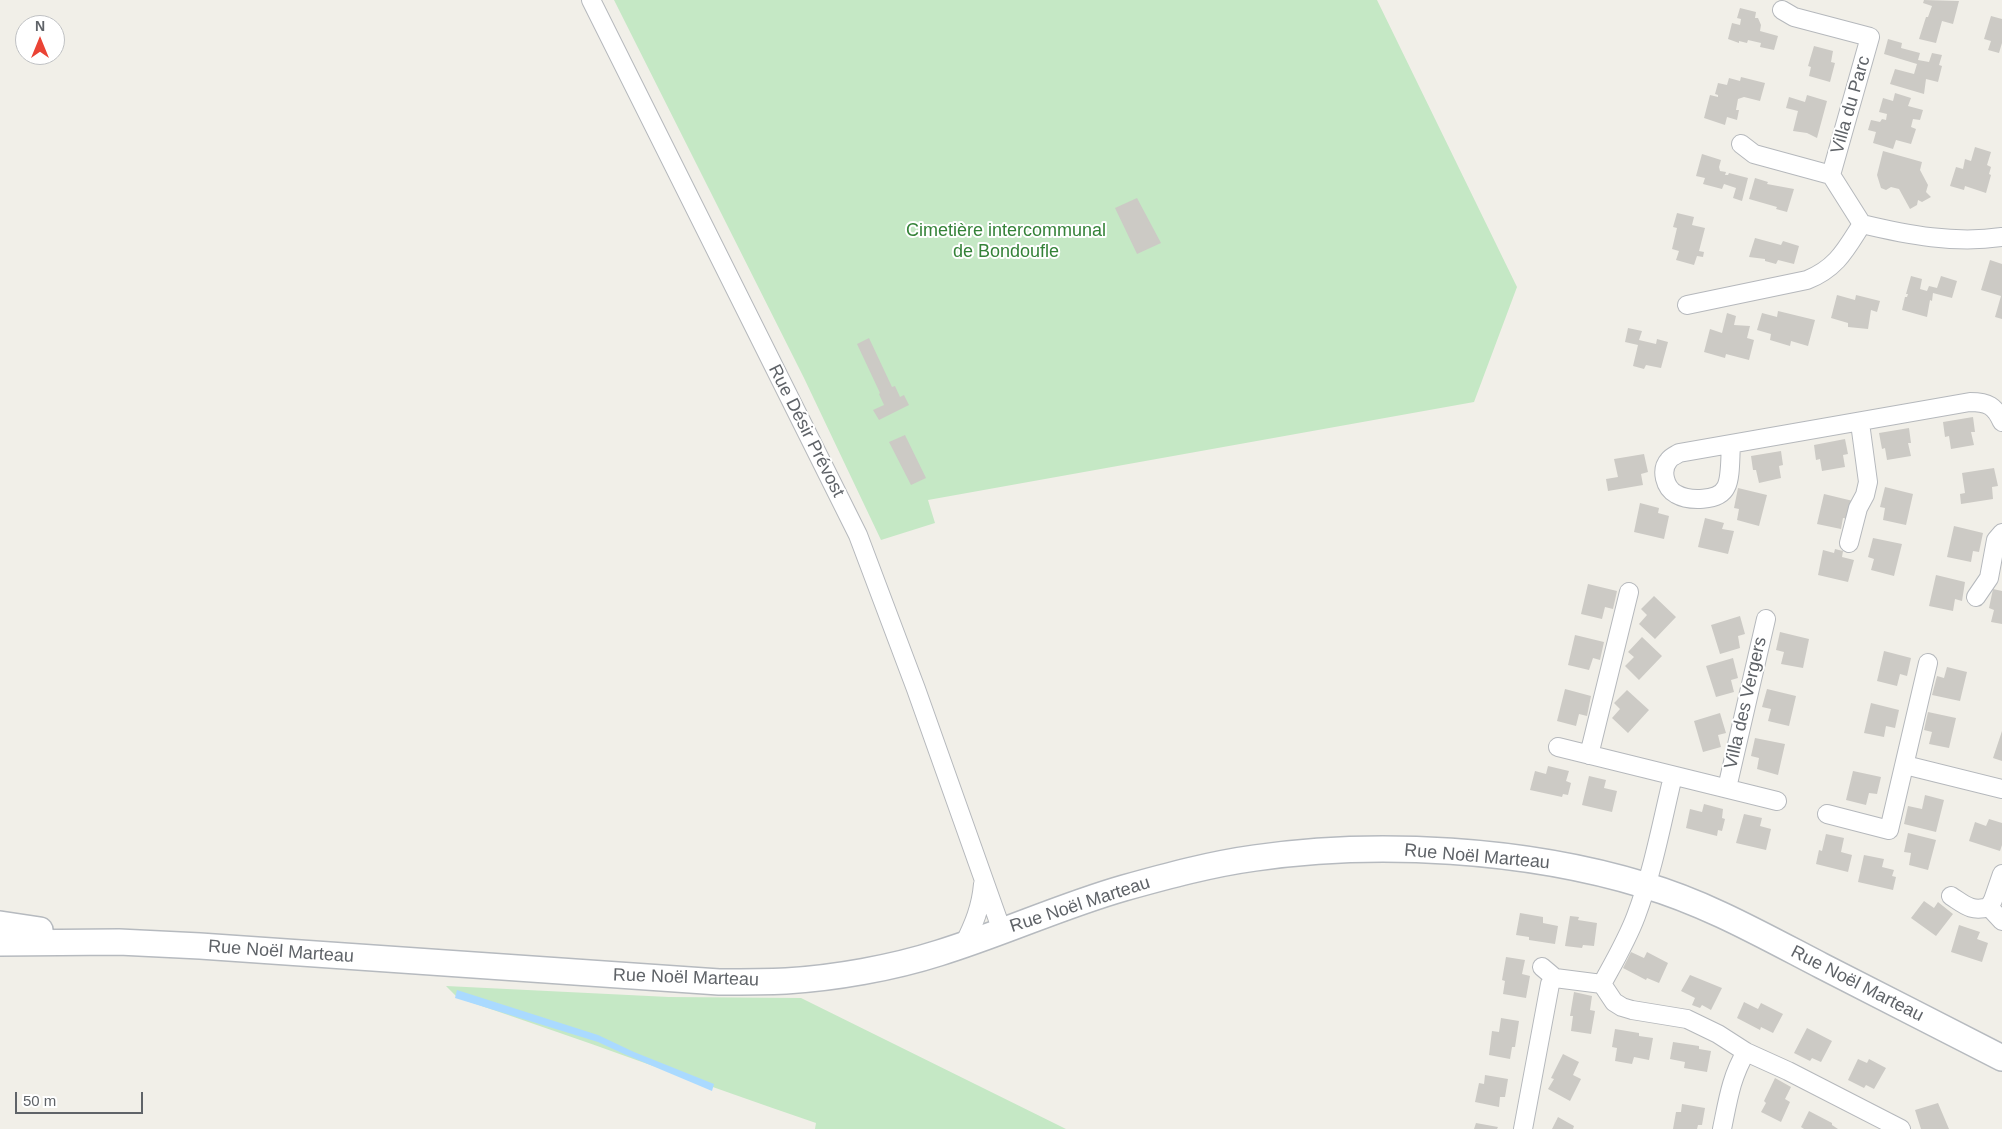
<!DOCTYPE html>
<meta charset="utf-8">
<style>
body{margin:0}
#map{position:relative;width:2002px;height:1129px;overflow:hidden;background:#f1efe8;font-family:Helvetica,sans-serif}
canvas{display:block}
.north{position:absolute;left:15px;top:15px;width:50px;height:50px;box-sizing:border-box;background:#fff;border:1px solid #bfc1c3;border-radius:50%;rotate:0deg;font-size:14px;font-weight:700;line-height:20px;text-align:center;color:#5f6368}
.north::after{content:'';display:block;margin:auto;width:18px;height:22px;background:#ea4335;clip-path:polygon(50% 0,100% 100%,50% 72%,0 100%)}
.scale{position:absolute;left:15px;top:1092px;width:128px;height:22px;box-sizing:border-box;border:2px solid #5f6368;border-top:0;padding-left:6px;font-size:15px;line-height:18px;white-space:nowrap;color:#5f6368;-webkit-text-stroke:4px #fff;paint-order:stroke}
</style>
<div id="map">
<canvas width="2002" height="1129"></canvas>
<div class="north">N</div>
<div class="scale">50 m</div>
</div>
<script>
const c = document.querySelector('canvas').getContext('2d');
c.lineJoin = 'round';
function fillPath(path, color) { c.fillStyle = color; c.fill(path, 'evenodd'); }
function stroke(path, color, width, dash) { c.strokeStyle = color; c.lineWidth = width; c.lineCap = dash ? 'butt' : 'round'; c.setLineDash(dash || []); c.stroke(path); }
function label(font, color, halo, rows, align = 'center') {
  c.font = font + ' Helvetica,sans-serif'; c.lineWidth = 4; c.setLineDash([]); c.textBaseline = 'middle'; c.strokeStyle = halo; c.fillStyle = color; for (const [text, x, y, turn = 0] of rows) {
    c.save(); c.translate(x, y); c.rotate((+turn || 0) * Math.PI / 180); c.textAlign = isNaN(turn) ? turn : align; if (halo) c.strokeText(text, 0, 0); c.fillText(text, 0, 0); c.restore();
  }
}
fillPath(new Path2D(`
 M614 0H1377L1517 287 1474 402 928 500 935 523 881 540 804 378Z
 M446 986 669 997 801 998 1066 1129H815L816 1123C696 1082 578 1038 458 998Z`), '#c5e8c5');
fillPath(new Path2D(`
 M457 990 598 1035 634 1052 714 1084 712 1091 624 1054 598 1042 455 998Z`), '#aadaff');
fillPath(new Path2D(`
 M1924 0 1959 1 1953 24 1942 21 1936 43 1919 39 1926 17H1928L1932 6 1923 3Z
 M1740 8 1756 12 1755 18H1758L1761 25 1760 31 1778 36 1774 50 1760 47 1761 43 1748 40 1747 43 1739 41V43L1728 39 1732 23 1740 25 1741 19 1737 18Z
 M1991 16 2002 19V43L1999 53 1988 50 1991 41 1984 39Z
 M1888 39 1902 43 1901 48 1920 53 1918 60 1929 62 1932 53 1942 55 1939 65 1942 66 1938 82 1926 79 1924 94 1890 84 1895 69 1914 74 1917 64 1884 54Z
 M1814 46 1833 51 1831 62 1835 63 1830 82 1809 76 1811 67 1808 66Z
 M1741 77 1765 83 1760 101 1744 97 1738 99 1736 110H1739L1737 120 1727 117 1725 125 1704 118 1710 95 1718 97V95L1715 94 1718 83 1727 85 1729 78 1740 81Z
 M1895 93 1911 98 1908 106 1923 110 1920 120 1913 119 1911 127 1916 129 1911 144 1896 140 1893 149 1873 143 1876 132 1868 130 1871 120 1880 122 1882 119 1886 120 1887 114 1879 112 1883 98 1893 101Z
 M1807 95 1827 101 1817 138 1807 133 1793 131 1798 111 1786 108 1789 97 1805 102Z
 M1975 147 1991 152 1987 165 1991 167 1989 174 1991 175 1986 193 1965 186 1964 190 1950 186 1956 167 1963 169 1965 159 1971 161Z
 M1883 151 1922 162 1920 170 1928 185 1926 192 1931 197 1922 202 1918 200 1917 205 1910 209 1899 189 1891 187 1886 190 1881 188 1877 175Z
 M1702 154 1721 160 1719 167 1720 171 1726 172 1725 175H1728L1729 173 1748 178 1742 201 1733 198 1736 188 1724 184 1722 189 1703 184 1705 178 1696 176Z
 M1755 178 1768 182 1767 184 1794 189 1787 212 1776 209 1777 207 1749 199Z
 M1137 198 1161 243 1137 254 1115 208Z
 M1677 213 1694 217 1692 225 1705 228 1699 251 1704 252 1703 257 1697 256 1694 265 1676 260 1679 251 1672 249 1677 228 1673 227Z
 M1755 238 1781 245 1783 241 1799 246 1794 264 1778 260 1776 264 1765 261V259L1749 257Z
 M1990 260 2002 264V319L1995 317 2001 296 1981 290Z
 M1911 276 1922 279 1920 289 1927 291 1929 286 1937 288 1941 276 1957 281 1952 298 1933 293 1932 301 1930 300 1927 317 1902 310 1905 297H1907L1908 294H1906Z
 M1837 295 1855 300 1856 295 1880 301 1877 312 1871 310 1868 329 1848 327V323L1831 318Z
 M1778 311 1815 320 1808 346 1791 341 1790 346 1770 340 1771 334 1757 330 1762 313 1777 317Z
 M1727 313 1736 316 1734 325 1750 326 1747 338 1754 340 1749 360 1726 354 1725 358 1704 352 1710 329 1722 333Z
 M1628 328 1642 331 1639 340 1656 344 1657 339 1668 342 1661 368 1646 365 1644 369 1633 366 1638 345 1625 342Z
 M869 338 892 387 895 386 900 397 904 395 909 405 879 420 873 410 884 405 879 394 880 393 857 344Z
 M1973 417 1975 432H1971L1974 445 1951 449 1949 436 1945 437 1943 422Z
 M1909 428 1911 443H1908L1911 456 1887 460 1885 448 1882 449 1879 433Z
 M905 435 926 478 911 485 889 442Z
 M1845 439 1848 454 1843 455 1845 467 1822 471 1820 459 1816 460 1814 445Z
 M1781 451 1783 465 1779 466 1781 478 1759 483 1756 470H1753L1751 456Z
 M1644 454 1648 472 1641 474 1643 485 1608 491 1606 479 1618 477 1614 459Z
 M1994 468 1998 486 1992 487 1993 499 1961 504 1960 494 1965 493 1962 473Z
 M1885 487 1913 494 1906 525 1883 520 1885 508 1880 507Z
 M1738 488 1767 495 1759 526 1737 520 1739 509 1734 508Z
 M1824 494 1853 501 1849 519 1843 518 1841 529 1817 524Z
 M1640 503 1659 508 1658 513 1669 516 1664 539 1634 532Z
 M1705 518 1724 523 1722 529 1734 531 1728 554 1698 547Z
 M1954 526 1983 533 1979 552 1973 551 1971 562 1947 557Z
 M1873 538 1902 544 1894 576 1871 570 1874 559 1868 557Z
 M1835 549 1843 551 1842 557 1854 560 1848 582 1818 575 1823 550 1834 553Z
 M1936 575 1965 582 1962 601 1955 599 1953 611 1929 606Z
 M1588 584 1617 591 1613 609 1605 607 1602 619 1581 614Z
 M1993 589 2002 591V624L1991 622 1994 610 1989 608Z
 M1654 596 1676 617 1655 639 1639 624 1647 615 1641 609Z
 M1740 616 1745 634 1738 636 1740 648 1720 654 1711 625Z
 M1780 632 1809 639 1803 668 1781 664 1784 652 1776 650Z
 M1575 635 1604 642 1600 660 1593 658 1589 670 1568 665Z
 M1642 637 1662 656 1639 680 1625 666 1634 657 1628 652Z
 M1884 651 1911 658 1907 676 1900 674 1897 686 1877 681Z
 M1733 658 1738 678 1731 680 1734 692 1716 697 1706 666Z
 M1947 667 1967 672 1960 701 1932 695 1937 676 1944 678Z
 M1565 689 1591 696 1587 716 1579 714 1576 726 1557 721Z
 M1767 689 1796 696 1789 726 1768 721 1771 709 1762 707Z
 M1627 690 1649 710 1628 733 1612 718 1620 709 1614 703Z
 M1871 703 1899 710 1895 728 1886 726 1884 737 1864 733Z
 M1928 712 1956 718 1949 748 1929 744 1932 732 1924 730Z
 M1720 713 1726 733 1718 735 1721 747 1703 752 1694 721Z
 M2002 731V761L1993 758Z
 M1755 738 1785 744 1778 775 1757 769 1759 758 1751 756Z
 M1548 766 1569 771 1566 781 1571 783 1568 795 1563 794 1562 797 1530 790 1535 771 1546 774Z
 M1853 771 1881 777 1877 794 1869 793 1866 805 1846 800Z
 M1589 776 1606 780 1604 788 1617 791 1612 812 1582 805Z
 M1925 795 1944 800 1936 832 1904 824 1908 806 1922 809Z
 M1704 804 1723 809 1722 818 1725 819 1722 831 1718 830 1717 836 1686 828 1690 809 1702 812Z
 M1744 814 1762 818 1760 826 1771 829 1766 850 1736 843Z
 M1989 819 2002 823V845L2000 851 1969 841 1975 822 1986 826Z
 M1908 833 1936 840 1928 870 1909 865 1911 853 1904 852Z
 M1826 834 1844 838 1841 852 1852 855 1848 872 1816 864 1819 850 1822 851Z
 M1864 855 1884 859 1882 867 1894 870 1892 876 1896 877 1893 890 1858 882Z
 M1924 901 1934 908 1938 902 1953 914 1936 936 1911 918Z
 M1520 913 1543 917V923L1558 926 1555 944 1529 940V937L1516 935Z
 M1570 916 1579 917 1578 920 1597 923 1594 946 1583 945 1582 948 1565 946Z
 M1959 925 1980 932 1977 939 1988 943 1982 962 1951 952Z
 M1631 952 1644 958 1647 952 1668 963 1659 983 1647 978 1646 980 1623 968Z
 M1506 957 1525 960 1522 974 1530 976 1526 998 1503 994 1505 981 1502 980Z
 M1690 975 1722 988 1711 1010 1702 1005 1700 1008 1692 1005 1695 998 1681 991Z
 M1574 992 1592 996 1590 1010 1595 1011 1591 1034 1571 1031 1573 1016H1570Z
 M1744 1002 1758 1009 1761 1003 1783 1014 1773 1033 1761 1027 1760 1030 1737 1018Z
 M1501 1018 1519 1021 1515 1047H1512L1510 1059 1489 1055 1492 1031 1499 1032Z
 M1807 1028 1832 1041 1821 1062 1812 1058 1810 1061 1794 1053Z
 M1615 1029 1639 1033V1036L1653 1038 1649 1060 1634 1057 1632 1064 1615 1061 1617 1048 1612 1047Z
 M1673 1042 1699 1046V1049L1711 1051 1707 1072 1684 1068 1685 1062 1670 1059Z
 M1563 1054 1579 1062 1573 1075 1581 1079 1570 1101 1548 1089 1554 1079 1551 1078Z
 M1858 1059 1867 1063 1869 1059 1886 1068 1874 1089 1866 1085 1864 1088 1848 1080Z
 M1485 1075 1508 1079 1505 1097H1500L1499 1107 1475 1102 1479 1083 1484 1084Z
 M1775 1078 1791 1087 1785 1099 1790 1102 1781 1122 1761 1112 1766 1103 1764 1101Z
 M1938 1103 1949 1129H1921L1915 1110Z
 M1682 1104 1705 1108 1702 1125H1698L1697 1129H1673L1676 1112H1681Z
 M1809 1111 1832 1123V1125L1838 1129H1804L1801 1127Z
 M1558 1117 1574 1126 1573 1129H1552Z
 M1476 1123 1498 1127 1497 1129H1474Z`), '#cccac5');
const street = new Path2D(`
 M591 0 858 535 916 689 1002 931
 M1741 144 1754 154 1831 175
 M1862 224C1908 235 1955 244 2002 237
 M1687 305 1807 280C1837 268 1846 249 1862 224L1831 175 1870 37 1794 17 1782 10
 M1731 445C1730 456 1731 478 1726 487 1719 502 1688 501 1676 494 1665 488 1660 470 1669 460 1671 457 1676 455 1679 453L1970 402C1988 402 1995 406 2002 422
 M1849 543 1858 508 1865 495 1868 482 1860 423
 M1976 597 1989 578 1996 540 2002 533
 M1558 747 1777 801
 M1589 755 1629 592
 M1905 765 2002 789
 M1727 788 1766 619
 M1827 814 1889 830 1928 663
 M1951 896C1965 905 1971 912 1989 907L1993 900 2002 874
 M1989 907 2002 921
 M964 944C974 924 981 907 983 884
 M1542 967 1555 978
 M1602 984C1614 962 1627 940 1636 916 1653 871 1662 822 1673 776
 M1523 1129 1550 984 1555 978 1602 984 1614 1002 1622 1007 1632 1010 1687 1019 1718 1034 1746 1052 1788 1071 1901 1129
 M1722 1129C1728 1100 1731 1077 1746 1052`);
const secondary = new Path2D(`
 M0 924 40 930
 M0 943 119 942 200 946 719 982C741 982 764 982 786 981 835 978 892 968 939 953 1001 934 1061 906 1124 888 1167 876 1211 864 1255 858 1377 840 1526 849 1644 885 1706 903 1764 936 1822 966 1882 997 1942 1027 2002 1058`);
stroke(street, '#b5b8bc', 20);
stroke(secondary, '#b6babf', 28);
stroke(street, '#fff', 18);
stroke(secondary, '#fff', 25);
label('18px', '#5f6368', '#fff', [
 ["Villa du Parc",1851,105,-74],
 ["Rue Désir Prévost",806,431,63],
 ["Villa des Vergers",1746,703,-77],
 ["Rue Noël Marteau",1477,857,5],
 ["Rue Noël Marteau",1080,905,-18],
 ["Rue Noël Marteau",281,952,4],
 ["Rue Noël Marteau",686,978,2],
 ["Rue Noël Marteau",1857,984,27]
]);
label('18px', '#348238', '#fff', [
 ["Cimetière intercommunal",1006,231],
 ["de Bondoufle",1006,252]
]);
</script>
